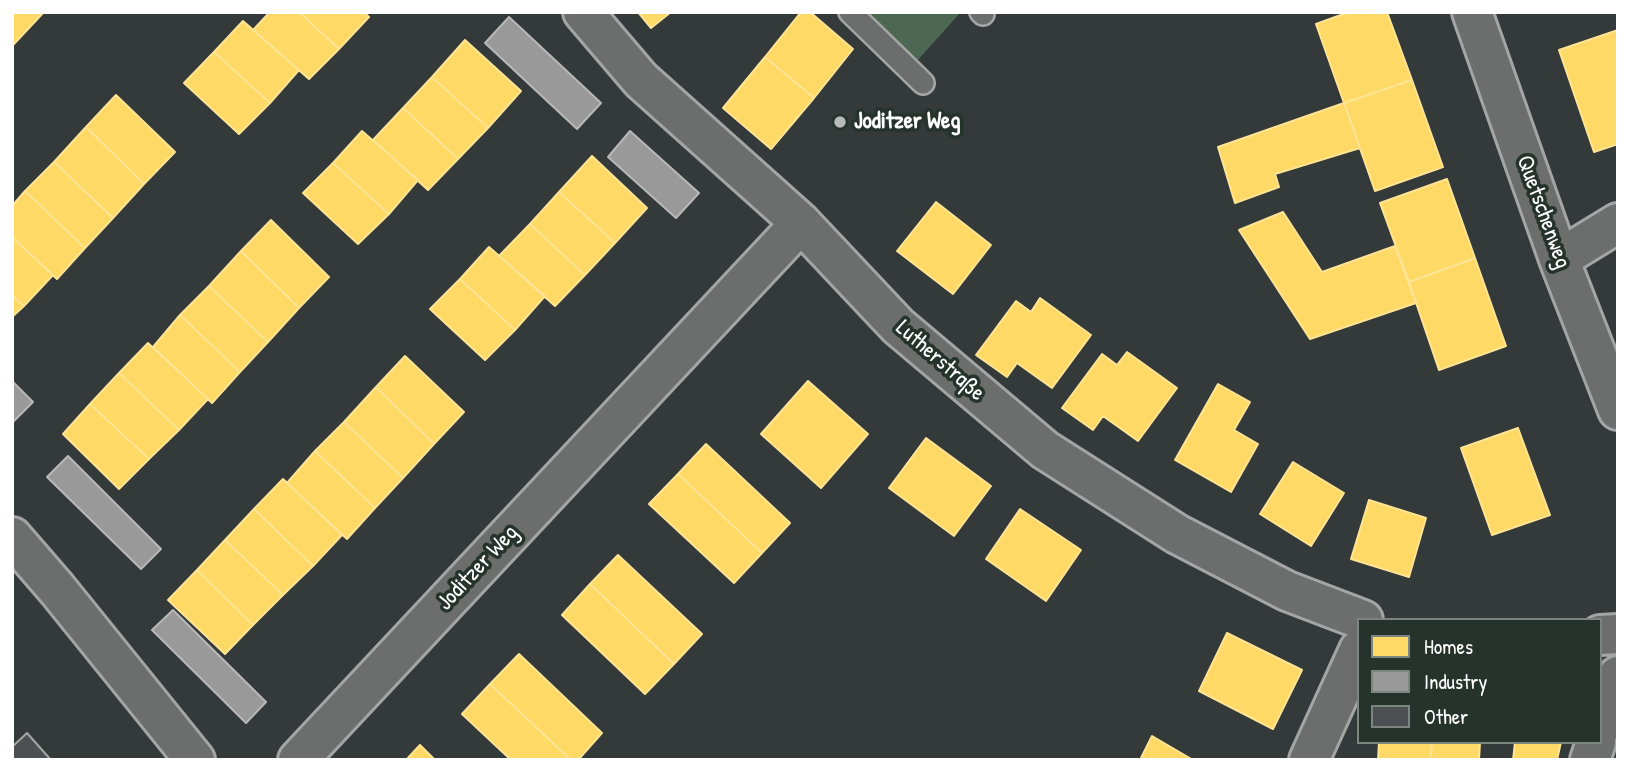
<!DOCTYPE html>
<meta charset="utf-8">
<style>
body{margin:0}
#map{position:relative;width:1630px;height:772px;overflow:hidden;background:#343939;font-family:"Patrick Hand",sans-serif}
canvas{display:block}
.frame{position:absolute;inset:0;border:14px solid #fff;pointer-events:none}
.legend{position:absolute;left:1357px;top:618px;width:245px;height:126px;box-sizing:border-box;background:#26332d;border:2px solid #7d8581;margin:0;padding:9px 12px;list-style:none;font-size:21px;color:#fff}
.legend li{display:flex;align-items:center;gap:14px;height:35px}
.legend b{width:35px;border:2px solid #7d8581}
</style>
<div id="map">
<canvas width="1630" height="772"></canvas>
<div class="frame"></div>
<ul class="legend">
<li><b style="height:19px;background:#ffd966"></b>Homes</li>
<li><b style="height:19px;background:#999"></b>Industry</li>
<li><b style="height:19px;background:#4d5052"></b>Other</li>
</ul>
</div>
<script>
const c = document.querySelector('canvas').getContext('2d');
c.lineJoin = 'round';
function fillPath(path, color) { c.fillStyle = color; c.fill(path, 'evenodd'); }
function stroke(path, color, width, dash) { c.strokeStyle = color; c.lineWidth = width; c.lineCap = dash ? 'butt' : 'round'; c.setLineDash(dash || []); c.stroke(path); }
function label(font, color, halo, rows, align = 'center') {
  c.font = font + ' "Patrick Hand",sans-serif'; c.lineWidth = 7; c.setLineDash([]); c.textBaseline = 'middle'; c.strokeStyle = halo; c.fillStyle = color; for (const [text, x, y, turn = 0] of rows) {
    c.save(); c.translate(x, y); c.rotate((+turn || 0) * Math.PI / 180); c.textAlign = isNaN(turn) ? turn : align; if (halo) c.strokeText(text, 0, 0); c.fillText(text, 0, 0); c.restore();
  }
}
fillPath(new Path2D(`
 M865 12H960V13L917 61Z`), '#4c6854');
const homes = new Path2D(`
 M12 12H44L14 44 12 42Z
 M270 12H299L339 49 309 79 253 30Z
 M299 12H364L369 17 339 49Z
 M638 12H671L651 28Z
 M801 12H810L853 49 814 98 765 57Z
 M1349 12H1387L1412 80 1344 103 1316 24Z
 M243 21 299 70 270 103 214 52Z
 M1618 30V144L1594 152 1559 50Z
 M465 40 521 91 488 128 432 77Z
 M214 52 270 103 239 134 184 83Z
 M765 57 814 98 771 149 723 108Z
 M432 77 488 128 458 159 403 108Z
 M1412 80 1443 167 1375 191 1344 103Z
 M116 95 175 152 144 184 86 127Z
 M1344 103 1360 148 1275 174 1279 187 1235 203 1218 147Z
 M403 108 458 159 428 190 373 140Z
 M86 127 144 184 113 218 54 162Z
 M362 131 418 180 389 214 333 163Z
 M592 156 647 208 615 243 559 192Z
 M54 162 113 218 85 248 25 191Z
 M333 163 389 214 358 244 303 193Z
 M1447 179 1475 258 1409 282 1380 203Z
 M25 191 85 248 57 279 12 237V206Z
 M559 192 615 243 585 275 530 224Z
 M936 202 991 245 953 294 897 251Z
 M1283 212 1322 272 1395 246 1416 303 1310 339 1239 230Z
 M271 220 329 277 299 308 241 251Z
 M530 224 585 275 555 306 499 256Z
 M12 237 53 275 24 306 12 295Z
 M489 247 545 296 515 330 460 279Z
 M241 251 299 308 268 342 209 286Z
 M1475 258 1506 346 1439 370 1409 282Z
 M460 279 515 330 485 360 430 309Z
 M209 286 268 342 240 372 180 315Z
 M12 295 24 306 12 317Z
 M1040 298 1091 335 1052 388 1017 363 1007 377 976 355 1016 301 1031 312Z
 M180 315 240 372 212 403 153 347Z
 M148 343 208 399 179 430 119 373Z
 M1127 352 1177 388 1138 441 1103 416 1093 430 1062 408 1102 354 1117 365Z
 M405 356 464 412 434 444 376 387Z
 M119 373 179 430 149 459 90 404Z
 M808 381 868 434 821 488 761 434Z
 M1218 384 1250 402 1234 430 1258 444 1231 492 1175 460Z
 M376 387 434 444 403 478 344 422Z
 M90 404 149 459 119 489 63 434Z
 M344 422 403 478 375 508 315 451Z
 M1518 428 1550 515 1492 535 1461 448Z
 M926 438 991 486 954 536 889 488Z
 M706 444 790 523 762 553 678 474Z
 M315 451 375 508 347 539 287 483Z
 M1293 462 1344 493 1311 546 1260 514Z
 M678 474 762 553 734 583 649 504Z
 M283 479 342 535 313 566 254 509Z
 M1369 500 1426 518 1409 577 1351 559Z
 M254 509 313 566 283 595 225 540Z
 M1020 509 1081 550 1046 601 986 559Z
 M225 540 283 595 253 625 197 570Z
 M618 555 702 634 674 664 590 584Z
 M197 570 253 625 225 654 168 600Z
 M590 584 674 664 645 694 562 615Z
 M1227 633 1302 670 1273 729 1199 691Z
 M519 654 602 733 578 760H571L490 684Z
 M490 684 571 760H511L462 714Z
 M1152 736 1193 760H1140Z
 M1379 742H1432L1430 760H1378Z
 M1432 742H1480L1479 760H1430Z
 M1515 742H1561L1557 760H1513Z
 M420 745 435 760H406Z`);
fillPath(homes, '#ffd966');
stroke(homes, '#ffe494', 2);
const industry = new Path2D(`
 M509 17 601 103 577 129 485 43Z
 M630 131 699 193 676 218 608 157Z
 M12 381 33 402 13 422H12Z
 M68 456 161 549 141 569 47 477Z
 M173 610 266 702 246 723 152 630Z`);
fillPath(industry, '#999');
stroke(industry, '#b8b8b8', 2);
const building = new Path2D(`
 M27 733 51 760H12V747Z`);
fillPath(building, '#4d5052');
stroke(building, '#a4a6a6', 2);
const lane = new Path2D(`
 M850 12 923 83
 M981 12 983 14`);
const street = new Path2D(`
 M583 12 641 80 801 223 898 326 1045 450 1177 534 1287 591 1363 620
 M1472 12 1559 259 1618 410
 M1559 259 1618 223
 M12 537 57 589 195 760
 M1600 635 1618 634
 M1600 728 1618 676
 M298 760 801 223
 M1309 760 1359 650
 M1590 760 1596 742`);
stroke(lane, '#a4a6a6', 26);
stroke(street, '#a4a6a6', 44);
stroke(lane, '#6b6e6d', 21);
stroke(street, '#6b6e6d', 38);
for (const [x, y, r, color] of [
 [840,122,7,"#b8baba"]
]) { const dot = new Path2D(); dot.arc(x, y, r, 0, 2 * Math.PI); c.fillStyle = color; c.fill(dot); stroke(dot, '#26332d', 2.5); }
label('bold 23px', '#fff', '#26332d', [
 ["Joditzer Weg",854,122]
], 'left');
label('23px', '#fff', '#26332d', [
 ["Quetschenweg",1543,212,70],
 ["Lutherstraße",940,361,41],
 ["Joditzer Weg",478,568,-47]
]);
</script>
